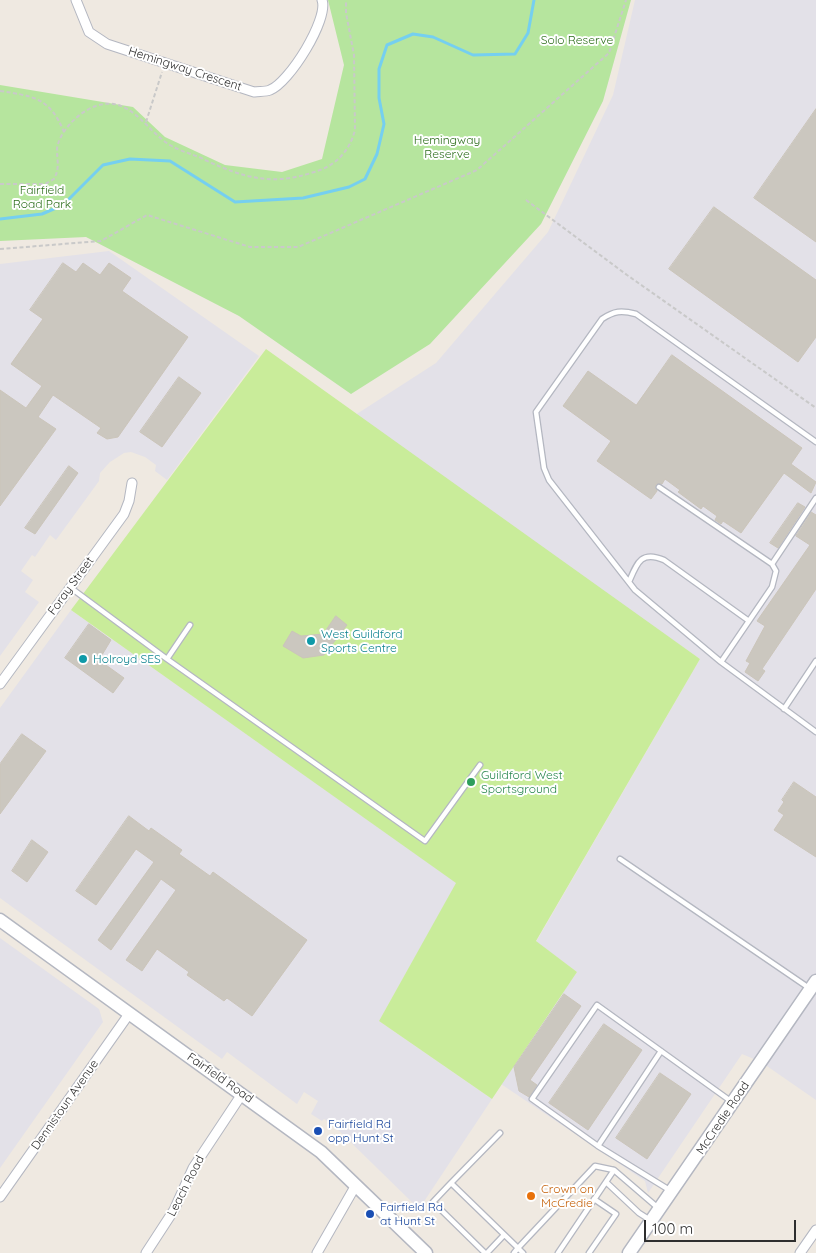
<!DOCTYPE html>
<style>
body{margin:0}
#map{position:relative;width:816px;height:1253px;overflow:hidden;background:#efe9e1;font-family:Quicksand,sans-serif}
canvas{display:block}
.scale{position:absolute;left:644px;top:1220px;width:152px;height:22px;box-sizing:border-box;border:2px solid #2e2e2e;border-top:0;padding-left:6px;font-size:15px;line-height:18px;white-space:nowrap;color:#2e2e2e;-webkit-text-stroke:4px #fff;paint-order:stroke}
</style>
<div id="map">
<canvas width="816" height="1253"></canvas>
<div class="scale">100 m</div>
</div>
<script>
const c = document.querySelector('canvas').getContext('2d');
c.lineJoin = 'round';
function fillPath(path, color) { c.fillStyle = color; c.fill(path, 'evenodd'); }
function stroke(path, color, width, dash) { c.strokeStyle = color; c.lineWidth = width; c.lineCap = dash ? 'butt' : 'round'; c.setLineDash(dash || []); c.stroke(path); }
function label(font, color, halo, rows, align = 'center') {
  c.font = font + ' Quicksand,sans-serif'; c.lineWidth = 4; c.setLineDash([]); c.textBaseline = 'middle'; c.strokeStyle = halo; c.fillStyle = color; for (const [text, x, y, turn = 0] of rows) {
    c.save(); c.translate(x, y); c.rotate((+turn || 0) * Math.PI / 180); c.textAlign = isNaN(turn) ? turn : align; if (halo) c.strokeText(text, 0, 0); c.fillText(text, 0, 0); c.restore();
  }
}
fillPath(new Path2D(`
 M635 0H816V1100L761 1062 742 1054 648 1193 645 1181 501 1084 577 972 536 942 700 659 349 419 436 363 548 232 613 95Z
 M109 251 259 356 167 480 155 471 156 465 145 457 131 452 124 453 110 462 100 473 99 481 56 540 50 535 35 557 32 555 21 571 33 580 25 592 39 602 0 656V264Z
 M71 610 457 883 379 1021 492 1099 419 1209 332 1124 324 1119 322 1121 311 1114 318 1101 304 1092 297 1104 227 1052 222 1059 0 898V708Z
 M0 938 99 1009 103 1022 0 1168Z`), '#e3e1e8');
fillPath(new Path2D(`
 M328 0H631L603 101 541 224 430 344 351 394 239 316 86 237 0 241V85L133 107 165 137 225 165 282 172 322 159 344 65Z`), '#b6e59e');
fillPath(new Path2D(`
 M266 349 700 659 536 941 577 972 492 1099 379 1021 456 883 71 610Z`), '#c9ec9a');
stroke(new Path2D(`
 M0 219 42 214 63 205 103 165 130 159 170 161 235 202 303 198 349 187 365 179 377 154 384 124 379 98V69L387 45 413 34 433 37 473 55 515 54 528 33 534 0`), '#75cff0', 3);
const building = new Path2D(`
 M816 109V242L754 198Z
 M714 207 816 280V337L798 362 669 269Z
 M63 263 76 272 83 263 100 275 109 263 131 278 122 291 188 337 118 437 107 439 97 433 101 428 53 395 38 417 56 429 0 506V390L26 408 42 386 11 364 43 319 30 310Z
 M672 355 802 448 791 464 816 482 811 493 784 473 741 533 723 521 721 524 715 520 717 516 703 506 701 509 678 492 680 490 665 479 662 484H656L657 491 651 499 597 461 611 441 563 406 588 371 636 405Z
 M179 377 201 393 162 447 140 432Z
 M69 466 78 473 35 534 25 528Z
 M798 503 805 507 778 548 770 543Z
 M811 512 816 515V589L762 669 765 671 758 681 745 672 750 663 746 661 765 626 757 621 810 545 796 536Z
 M336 616 347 625 324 655 303 658 283 646 292 631 301 636 323 634Z
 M89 624 111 640 99 660 124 678 113 693 65 658Z
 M22 734 46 751 0 814V764Z
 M794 782 816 797V857L774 830 784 815 778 811 784 802 782 800Z
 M129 816 149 831 151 828 182 850 179 854 210 876 213 872 307 940 252 1016 227 998 224 1001 187 975 189 972 157 949 142 971 126 960 176 890 161 879 111 950 98 940 154 862 136 849 96 905 76 891Z
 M32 840 48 852 27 882 12 871Z
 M564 994 581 1006 530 1080 537 1085 529 1097 519 1091 514 1067Z
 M604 1024 642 1050 588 1130 549 1103Z
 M660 1073 691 1094 647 1159 616 1138Z`);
fillPath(building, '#cbc7bf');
stroke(building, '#cbc5ba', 1);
const lane = new Path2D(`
 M816 442 636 314C621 310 614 311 602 319L536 412 544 468 549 480 635 590 721 662 816 732
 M659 487 772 564 776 571 772 587 721 662
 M772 564 816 498
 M629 582C637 563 641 550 664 560L749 621
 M71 588 167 659 425 841 480 765
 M167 659 190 625
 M784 709 816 661
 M620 859 809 988
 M500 1133 451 1183 518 1248 595 1166 614 1170 657 1207
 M598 1146 661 1051
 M606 1182 639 1213 650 1220
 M451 1183 433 1202 485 1253
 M671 1191 598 1146 532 1099 597 1005 732 1102
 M487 1253 504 1235
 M514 1253 518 1248 523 1253
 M558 1253 614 1170
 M589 1253 616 1214 594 1199`);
const street = new Path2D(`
 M76 0 89 32 107 44 254 92C259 91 265 92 270 90 289 83 329 19 322 0
 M0 684 124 514 129 501 132 483
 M0 1197 129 1014
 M146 1253 174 1210 193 1168 242 1094
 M317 1253 356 1185
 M800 1253 816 1230`);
const secondary = new Path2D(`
 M0 920 321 1152 426 1253
 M629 1253 816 981`);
stroke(lane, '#b4b7c1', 7);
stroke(street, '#b4b7c1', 11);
stroke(secondary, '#b4b7c1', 15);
stroke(new Path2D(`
 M0 91C34 96 50 98 64 132
 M146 122 162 72
 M0 184H45L54 179C60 168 57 161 57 149 59 131 80 111 96 106 130 94 147 132 170 145 181 152 194 154 205 160 242 177 270 186 311 173 334 167 349 153 355 130L354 55 346 13V0
 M526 200 627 275 816 408
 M0 249 101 241 147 215 250 247H298L477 170 609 53 626 0`), '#c9c9c9', 2, [4, 2.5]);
stroke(lane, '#fff', 4.5);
stroke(street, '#fff', 9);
stroke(secondary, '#fff', 12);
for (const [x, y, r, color] of [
 [311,641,5,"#0f9aa8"],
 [83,659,5,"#0f9aa8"],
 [471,782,5,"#2e9e5b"],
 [318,1131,5,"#1a4fb4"],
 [531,1196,5,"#e8710a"],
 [370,1214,5,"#1a4fb4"]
]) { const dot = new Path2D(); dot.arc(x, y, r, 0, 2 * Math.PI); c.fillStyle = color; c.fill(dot); stroke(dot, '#fff', 2); }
label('12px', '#2c6e1b', '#fff', [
 ["Solo Reserve",577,40],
 ["Hemingway",447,140],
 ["Reserve",447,154],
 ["Fairfield",42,190],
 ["Road Park",42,204]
]);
label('12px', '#2e2e2e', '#fff', [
 ["Hemingway Crescent",185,69,18],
 ["Foray Street",71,586,-54],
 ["Fairfield Road",220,1078,35],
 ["Dennistoun Avenue",65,1105,-55],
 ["McCredie Road",723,1118,-56],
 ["Leach Road",186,1186,-63]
]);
label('12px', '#0d838f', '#fff', [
 ["West Guildford",321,634],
 ["Sports Centre",321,648],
 ["Holroyd SES",93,659]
], 'left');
label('12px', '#27864d', '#fff', [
 ["Guildford West",481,775],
 ["Sportsground",481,789]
], 'left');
label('12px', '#164399', '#fff', [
 ["Fairfield Rd",328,1124],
 ["opp Hunt St",328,1138],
 ["Fairfield Rd",380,1207],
 ["at Hunt St",380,1221]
], 'left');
label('12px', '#c56008', '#fff', [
 ["Crown on",541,1189],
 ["McCredie",541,1203]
], 'left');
</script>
